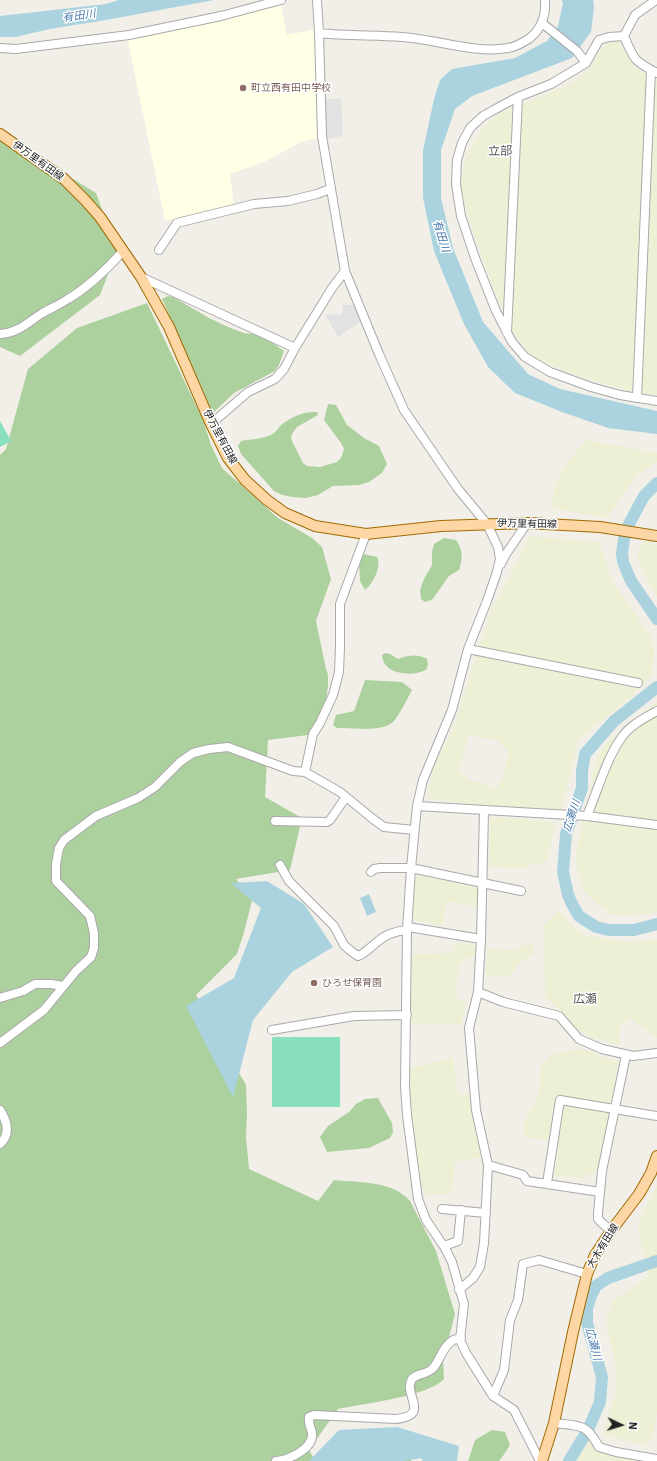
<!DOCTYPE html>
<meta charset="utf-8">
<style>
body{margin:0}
#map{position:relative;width:657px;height:1461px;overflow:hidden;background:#f2efe9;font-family:"IBM Plex Sans",sans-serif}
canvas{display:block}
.north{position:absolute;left:601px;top:1405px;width:40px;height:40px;-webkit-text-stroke:3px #fff;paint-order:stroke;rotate:94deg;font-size:11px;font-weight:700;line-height:16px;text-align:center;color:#222}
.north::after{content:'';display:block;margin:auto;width:14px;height:18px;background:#222;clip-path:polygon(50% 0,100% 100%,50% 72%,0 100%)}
</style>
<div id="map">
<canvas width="657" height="1461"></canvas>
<div class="north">N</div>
</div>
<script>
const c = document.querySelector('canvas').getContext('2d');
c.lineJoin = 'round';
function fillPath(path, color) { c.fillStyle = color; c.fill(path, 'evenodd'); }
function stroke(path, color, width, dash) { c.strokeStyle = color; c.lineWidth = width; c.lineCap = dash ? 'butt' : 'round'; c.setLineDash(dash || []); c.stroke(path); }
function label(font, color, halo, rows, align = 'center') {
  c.font = font + ' "IBM Plex Sans","Noto Sans JP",sans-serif'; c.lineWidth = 3; c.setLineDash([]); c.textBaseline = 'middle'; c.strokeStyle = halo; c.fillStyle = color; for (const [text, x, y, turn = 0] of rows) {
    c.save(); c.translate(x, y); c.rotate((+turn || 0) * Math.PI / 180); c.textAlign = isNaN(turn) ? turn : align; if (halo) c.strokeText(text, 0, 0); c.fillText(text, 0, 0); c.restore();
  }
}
fillPath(new Path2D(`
 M281 5 287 35 316 29 319 138 301 142 266 161 230 174 234 206 183 218 165 220 128 42 129 37 219 19Z`), '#ffffe5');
fillPath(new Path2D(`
 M618 40 627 57 636 68 657 80V395L628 391 581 377 534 358 515 336 498 300 472 228 461 190V179L468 151 485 125 500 112 526 103 569 84 587 73 605 44Z
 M586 440 657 453V462L637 475 607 518 552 508 554 487 565 465Z
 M530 536 599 542 613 582 650 635 654 648V661L651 676 630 698 578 740 572 770 561 810 487 807 427 798 433 768 453 729 491 611ZM469 735 499 741 508 752 503 777 497 788 470 780 459 771Z
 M643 541 657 545V597L643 573 637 556Z
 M657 701V911L654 913 627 916 610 914 585 893 577 871 576 851 596 759 609 740Z
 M496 817 556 822 547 861 539 864 529 863 527 869 489 867 490 818Z
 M415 875 435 877 445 881 479 888 478 907 447 901 443 926 413 920 412 913Z
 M559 911 580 932 587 936 630 942 657 939V1038L630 1019 620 1026 619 1046 590 1037 576 1028 554 1005 545 997 544 924Z
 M457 942 476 945V956L465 959 460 966 457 981 456 995 460 1001 467 1003 461 1025 410 1023 412 954 452 953Z
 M533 942 535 955 525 959 517 965 514 972 508 977 486 975 487 948 512 950Z
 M578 1049 590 1051 605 1058 619 1061 598 1172 587 1174 586 1179 554 1176 559 1143 524 1137V1122L538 1095 541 1065 552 1054Z
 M453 1057 458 1094 470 1095 476 1134 483 1157 455 1162 453 1193 431 1195 425 1193 421 1186 412 1120 408 1106 409 1069Z
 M657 1185V1411L653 1439 645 1446 602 1434 616 1392 615 1360 609 1336 606 1318 613 1301 648 1276 638 1228 642 1216Z
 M590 1441 599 1451 651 1461H576Z`), '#eef0d5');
fillPath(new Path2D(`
 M0 134 96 193 117 251 100 295 20 356 0 347Z
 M168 296 173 297 209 318 228 327 244 333 261 335 284 351 279 365 275 371 234 393 213 413 162 299Z
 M147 303 203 420 211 445 222 468 278 518 312 538 322 547 331 579 316 621 326 669C331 676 326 710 321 718 317 724 312 729 308 735L268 740 265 797 302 818 290 870 236 879 252 901 244 932 237 954 196 995 217 1028 227 1052 246 1085 247 1113 246 1137 249 1169 318 1201 334 1180C359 1183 392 1180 410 1201L436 1251 455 1314 443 1360 444 1379C429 1396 362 1404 338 1409L309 1450 313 1457 416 1451 411 1461H0V455L6 449 28 369 77 328Z
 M328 404 336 405 347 425 364 438 379 446 387 464 382 473 369 482 359 485 333 486 318 495 306 498 293 497 282 495 274 491 241 454 238 446 241 441C251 439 266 439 274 433 277 431 278 428 280 426 290 417 304 411 317 412L318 415 297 427 292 434 291 439 303 463 307 466 320 467 337 462 341 458 344 449 341 443 324 420Z
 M444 538 456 540C463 549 463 559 459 570L449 576 432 600 425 602 421 599 420 590 424 579 432 565V552L434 544Z
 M364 554 377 557C382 566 373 584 365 590L360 581 359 562Z
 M386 653 390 654 398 659C409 655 417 654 427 659L428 665 426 670C412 677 383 675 382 655Z
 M365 680 402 682 412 690C409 696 397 719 393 722 380 733 353 727 337 728L333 725 336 715 354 711Z
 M378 1098 392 1123 393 1132 390 1138 369 1148 327 1152 320 1137 328 1126 349 1112 356 1104 365 1099Z
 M492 1430 505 1432 510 1445 503 1456 499 1461H468L475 1440Z`), '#add19e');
fillPath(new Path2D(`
 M0 421 11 441 0 447Z
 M272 1037H340V1107H272Z`), '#88e0be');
fillPath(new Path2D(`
 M324 99H341L343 136 326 139Z
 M343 305H355L362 321 338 337 326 316 328 314 342 315Z`), '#e2e2e2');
fillPath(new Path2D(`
 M119 0H214L106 20 50 29 15 37H0V16L106 4Z
 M562 0H593L594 7 591 32 572 58 472 96 455 109 441 150V198L453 248 483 322 528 374 560 389 657 411V434L608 428 562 412 515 393 488 367 464 324 434 251 423 198V150L434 99 440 80 452 69 515 58 547 41 558 26 563 3Z
 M267 881 304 904 333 947 292 972 253 1020 233 1097 186 1006 234 978 261 908 231 883Z
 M369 894 376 912 367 916 360 898Z
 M397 1427 459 1446 457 1461H422V1458L403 1461H309L339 1430Z`), '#aad3df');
stroke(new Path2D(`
 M657 483 644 496 629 524 624 539 622 553 623 562 631 581 657 619
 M657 687 614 721 585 754 582 771V788L566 834 563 872 568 895 572 904 579 916 596 927 609 930H634L657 924
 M569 1461 588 1430 600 1402 602 1377 587 1323V1308L591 1296 596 1286 608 1278 657 1261`), '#aad3df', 12);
const minor = new Path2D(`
 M317 0 319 33 322 136 345 271 379 354 404 410 458 489 487 524 498 547 500 559 497 572 487 601 468 649 452 710 423 780 417 806 411 868 407 930 405 1086 407 1115 418 1199 426 1220 445 1248 452 1262 464 1304 460 1340 466 1353 493 1396 514 1410 540 1461
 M542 23 577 51 586 63
 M319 33C347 36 374 35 402 37 436 39 474 54 508 48 516 47 524 42 530 38 542 28 546 15 545 0
 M624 36 609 37 599 40 586 63 551 84 518 97 501 106 483 116 470 128 462 143 457 160 456 184 461 216 475 258 496 311 512 342 525 357 550 372 591 387 620 395 657 401
 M624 36C634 60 634 61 657 73
 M624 36 635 15 656 0
 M0 48 16 49 129 35 221 16 281 0
 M159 250 177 223 254 204 288 201 317 194 330 189
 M141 277 295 348
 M507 333 518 97
 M0 334C18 333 27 323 41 314 49 309 59 305 68 299 90 286 107 269 123 251
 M637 398 651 70
 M211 424 248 392 275 379 284 369 295 348 332 288 345 271
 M501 564 506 554 527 523
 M468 649 638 683
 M305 772 313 734 320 723 333 695 339 672 340 647V604L366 534
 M417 806 587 816 657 825
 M587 816C597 792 607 757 622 737 630 725 645 718 657 711
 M275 821 327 822 330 820 346 797
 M280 865 289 881 334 926 344 945 352 952 358 956C366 953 369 948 376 943 384 935 396 931 407 930
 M371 872 374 869 380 868H411L521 891
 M408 927 481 939
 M478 992 503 1002 559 1016 579 1039 602 1049 633 1056 657 1053
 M0 998 23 991 35 984H51L63 986
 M272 1030 354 1016 407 1015
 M0 1043 44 1010 76 971 91 957 94 948V933L90 916 56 881V864L59 848 64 840 96 816 138 798 155 787 180 762 193 753 209 749 228 747 293 771 305 772 340 792 373 819 384 827 414 830
 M0 1110C7 1121 11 1134 0 1144
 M488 1165 520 1174 523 1175 527 1181 600 1192
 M547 1183 560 1100 657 1116
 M442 1209 486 1213
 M611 1231 602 1223 598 1219V1213L602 1171 626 1055
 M444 1246 458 1241 461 1210
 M459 1290 473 1278 480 1267 484 1243 488 1165 476 1110 469 1028 478 992 481 939 484 811
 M493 1396 504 1370 510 1320 518 1300 523 1264 539 1260 587 1274
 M554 1423C580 1426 586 1423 599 1447L616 1452 657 1459
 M276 1461C288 1460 314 1449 312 1433 311 1427 308 1424 309 1417L314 1415 396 1419C432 1415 402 1394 412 1379 416 1374 427 1374 432 1369 440 1362 442 1347 452 1341 454 1339 458 1339 461 1338`);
const major = new Path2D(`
 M0 134 64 179 85 200 100 217 141 277 169 327 211 424 228 458 245 480 267 500 285 513 315 526 366 534 441 526 527 523 600 527 657 536
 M542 1461 554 1423 573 1332 587 1274 595 1255 611 1231 639 1194 651 1173 657 1156`);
stroke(minor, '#a9a9a9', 10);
stroke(major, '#a06b00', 12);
stroke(minor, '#fff', 8);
stroke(major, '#fcd6a4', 10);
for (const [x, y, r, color] of [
 [243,88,4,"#8d6e63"],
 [314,983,4,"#8d6e63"]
]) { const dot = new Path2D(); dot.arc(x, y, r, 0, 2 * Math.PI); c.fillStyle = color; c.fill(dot); stroke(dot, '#fff', 1.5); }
label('10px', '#785e54', '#fff', [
 ["町立西有田中学校",251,88],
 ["ひろせ保育園",322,983]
], 'left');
label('10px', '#222', '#fff', [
 ["伊万里有田線",38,161,36],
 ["伊万里有田線",220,437,62],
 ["伊万里有田線",527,524,1],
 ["大木有田線",603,1246,-58]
]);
label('italic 11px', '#4a7aab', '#fff', [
 ["有田川",79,16,-8],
 ["有田川",441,236,73],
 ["広瀬川",572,816,-72],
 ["広瀬川",593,1344,75]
]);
label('12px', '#555', '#fff', [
 ["立部",500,152],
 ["広瀬",585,1000]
]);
</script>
